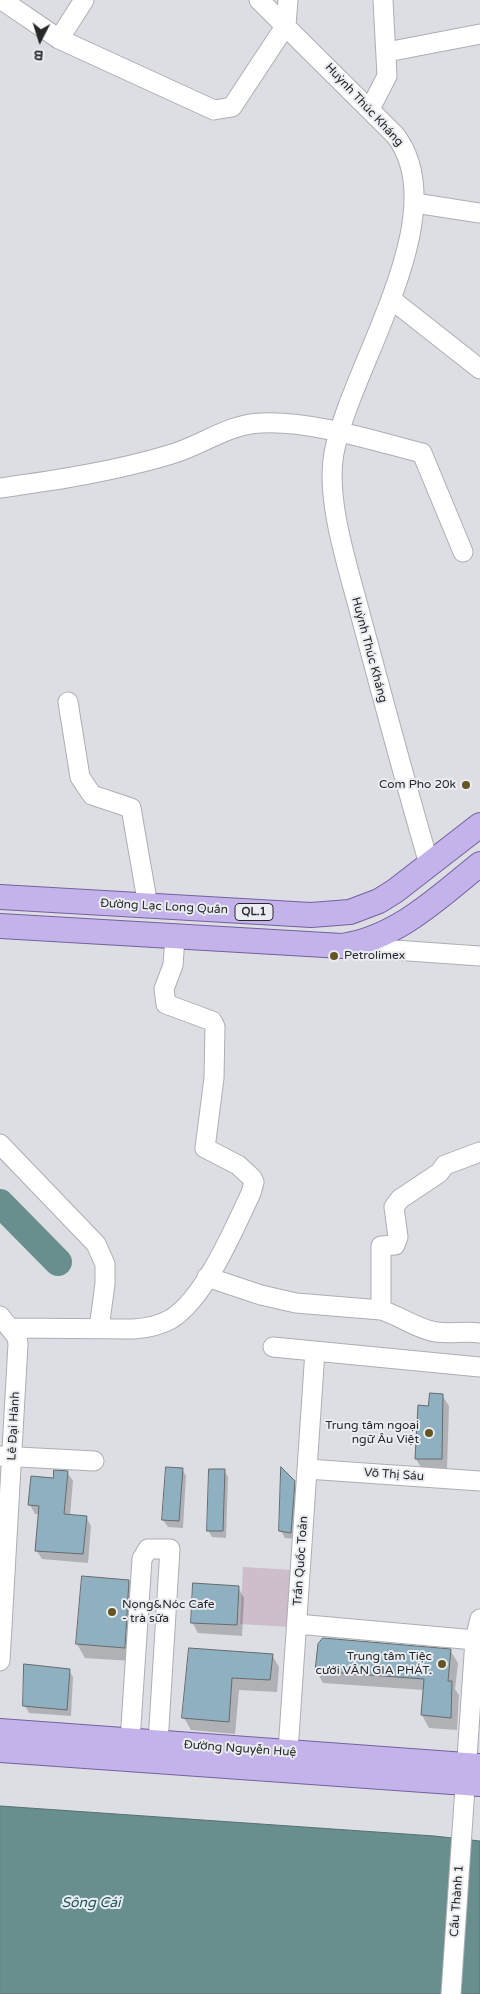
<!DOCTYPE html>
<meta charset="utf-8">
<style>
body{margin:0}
#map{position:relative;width:480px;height:1994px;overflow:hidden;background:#dcdee3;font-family:"Varela Round",sans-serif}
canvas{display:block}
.north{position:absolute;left:15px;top:15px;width:50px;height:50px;-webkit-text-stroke:4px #e9ecf0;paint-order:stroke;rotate:185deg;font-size:14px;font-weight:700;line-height:20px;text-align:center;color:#28292a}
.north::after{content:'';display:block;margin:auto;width:18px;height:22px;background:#28292a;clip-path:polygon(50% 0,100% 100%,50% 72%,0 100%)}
</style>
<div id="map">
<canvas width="480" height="1994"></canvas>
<div class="north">B</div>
</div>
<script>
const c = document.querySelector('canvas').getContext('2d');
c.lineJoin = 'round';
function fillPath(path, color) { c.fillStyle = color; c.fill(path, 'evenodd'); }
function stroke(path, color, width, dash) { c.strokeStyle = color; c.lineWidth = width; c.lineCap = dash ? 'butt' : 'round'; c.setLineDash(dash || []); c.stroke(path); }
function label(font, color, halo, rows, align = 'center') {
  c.font = font + ' "Varela Round",sans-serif'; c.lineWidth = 4; c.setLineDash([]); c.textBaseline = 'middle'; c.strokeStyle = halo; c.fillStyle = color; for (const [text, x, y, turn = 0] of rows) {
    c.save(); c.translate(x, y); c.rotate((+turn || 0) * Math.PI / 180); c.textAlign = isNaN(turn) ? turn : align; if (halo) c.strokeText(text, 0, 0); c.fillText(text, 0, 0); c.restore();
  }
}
fillPath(new Path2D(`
 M243 1567 294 1570 289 1627 240 1624Z`), '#cebdcb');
const water = new Path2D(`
 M0 1806 434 1836 480 1841V1994H0Z`);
fillPath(water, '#688f8e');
stroke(water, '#557070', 1);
fillPath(new Path2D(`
 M442 1395 449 1406 447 1470 422 1469 416 1459 429 1407Z
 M182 1469 186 1476 183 1528 168 1527 163 1520Z
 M224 1470 228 1477 226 1538 212 1537 208 1530Z
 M67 1472 73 1481 70 1516 86 1517 91 1526 88 1563 42 1559 36 1550 39 1514H35L30 1505 54 1479Z
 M294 1482 298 1490 295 1539 285 1538 281 1531Z
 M129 1581 137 1595 132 1661 85 1658 77 1644Z
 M238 1587 244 1598 242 1636 198 1633 192 1622Z
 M190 1649 272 1655 279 1667 277 1692 239 1690 235 1734 191 1730 184 1718Z
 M450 1650 458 1663 455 1689 459 1695 457 1730 429 1728 422 1715 424 1690 323 1683 316 1670Z
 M69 1670 73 1677 71 1716 29 1713 25 1706Z`), '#0003');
stroke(new Path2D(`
 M0 1203 58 1262`), '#688f8e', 28);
const building = new Path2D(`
 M430 1393 443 1394 442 1459H415L418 1405 428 1406Z
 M166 1467 183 1468 179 1521 162 1520Z
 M281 1467 295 1481 291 1533 279 1531Z
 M209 1469H225L223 1531H207Z
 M54 1470 68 1471 64 1514 87 1516 83 1554 35 1551 39 1506 28 1505 31 1476 53 1478Z
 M82 1576 129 1580 125 1648 76 1644Z
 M193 1583 239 1586 237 1625 191 1623Z
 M323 1638 451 1649 448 1681H452L451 1718 421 1715 424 1679 315 1671 318 1644Z
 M189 1648 273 1654 270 1680 232 1678 229 1722 182 1718Z
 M24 1664 70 1669 67 1710 23 1706Z`);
fillPath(building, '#8fb0c1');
stroke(building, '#666a6d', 1);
const minor = new Path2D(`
 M2 0 59 39 214 110 232 107 286 25 288 0
 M259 0 395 135C457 214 350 367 334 453 325 500 349 570 361 617 383 699 405 782 429 864
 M59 39 84 0
 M387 52 480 34
 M370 109 387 76 383 0
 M415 203 480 213
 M391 299 480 369
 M0 488C58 480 116 471 172 454 202 445 229 424 261 423 309 420 375 441 422 453L463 552
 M68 702 80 777 92 795 131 808 148 906
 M352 947 480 956
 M0 1144 96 1244 105 1264V1284L99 1328
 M207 1277 261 1295 296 1303 381 1310C401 1316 416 1329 436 1332 451 1334 465 1331 480 1333
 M381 1310V1246L395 1245 398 1237 394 1207 400 1199 439 1173 445 1165 480 1152
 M0 1316 17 1337 18 1344 0 1661
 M10 1328 134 1329C147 1328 159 1326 171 1319 205 1298 234 1229 251 1193L254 1182 252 1178 238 1165 205 1148 214 1078 215 1027 212 1021 166 1004 164 989 173 965 175 937
 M273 1347 480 1367
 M0 1456 94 1461
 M307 1469 480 1481
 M297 1624 475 1640
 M130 1741 142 1559 148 1549H170L158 1743
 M287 1766 315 1351
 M451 1994 475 1640 480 1619`);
const major = new Path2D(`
 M0 897 311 915 350 912 379 901 395 891 480 825
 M0 926 342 946C397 938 438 898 480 864
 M0 1731 480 1766
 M0 1750 480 1784`);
stroke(minor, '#acaeb2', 21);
stroke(major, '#74619e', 26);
stroke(minor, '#fff', 19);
stroke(major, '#c4b2ea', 24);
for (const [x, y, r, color] of [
 [466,785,5,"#655522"],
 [334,956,5,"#655522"],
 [429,1433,5,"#655522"],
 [112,1612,5,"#655522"],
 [442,1664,5,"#655522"]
]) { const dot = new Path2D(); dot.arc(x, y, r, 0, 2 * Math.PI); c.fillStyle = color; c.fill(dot); stroke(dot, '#e9ecf0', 2); }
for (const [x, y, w] of [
 [254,912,38]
]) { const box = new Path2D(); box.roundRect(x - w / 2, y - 8.5, w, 17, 4); c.fillStyle = '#e9ecf0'; c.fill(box); stroke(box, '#28292a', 1); }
label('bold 11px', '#28292a', null, [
 ["QL.1",254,912]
]);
label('12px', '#28292a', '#e9ecf0', [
 ["Huỳnh Thúc Kháng",364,105,47],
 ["Huỳnh Thúc Kháng",369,650,75],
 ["Đường Lạc Long Quân",164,907,3],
 ["Lê Đại Hành",14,1426,-87],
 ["Võ Thị Sáu",394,1475,4],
 ["Trần Quốc Toản",301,1561,-86],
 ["Đường Nguyễn Huệ",240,1749,4],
 ["Cầu Thành 1",457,1901,-86]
]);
label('12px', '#28292a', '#e9ecf0', [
 ["Com Pho 20k",456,785],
 ["Petrolimex",344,956,"left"],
 ["Trung tâm ngoại",419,1426],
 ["ngữ Âu Việt",419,1440],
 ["Nọng&Nóc Cafe",122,1605,"left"],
 ["- trà sữa",122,1619,"left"],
 ["Trung tâm Tiệc",432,1657],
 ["cưới VÂN GIA PHÁT.",432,1671]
], 'right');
label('italic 14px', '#1d5656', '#e9ecf0', [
 ["Sông Cái",91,1903]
]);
</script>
